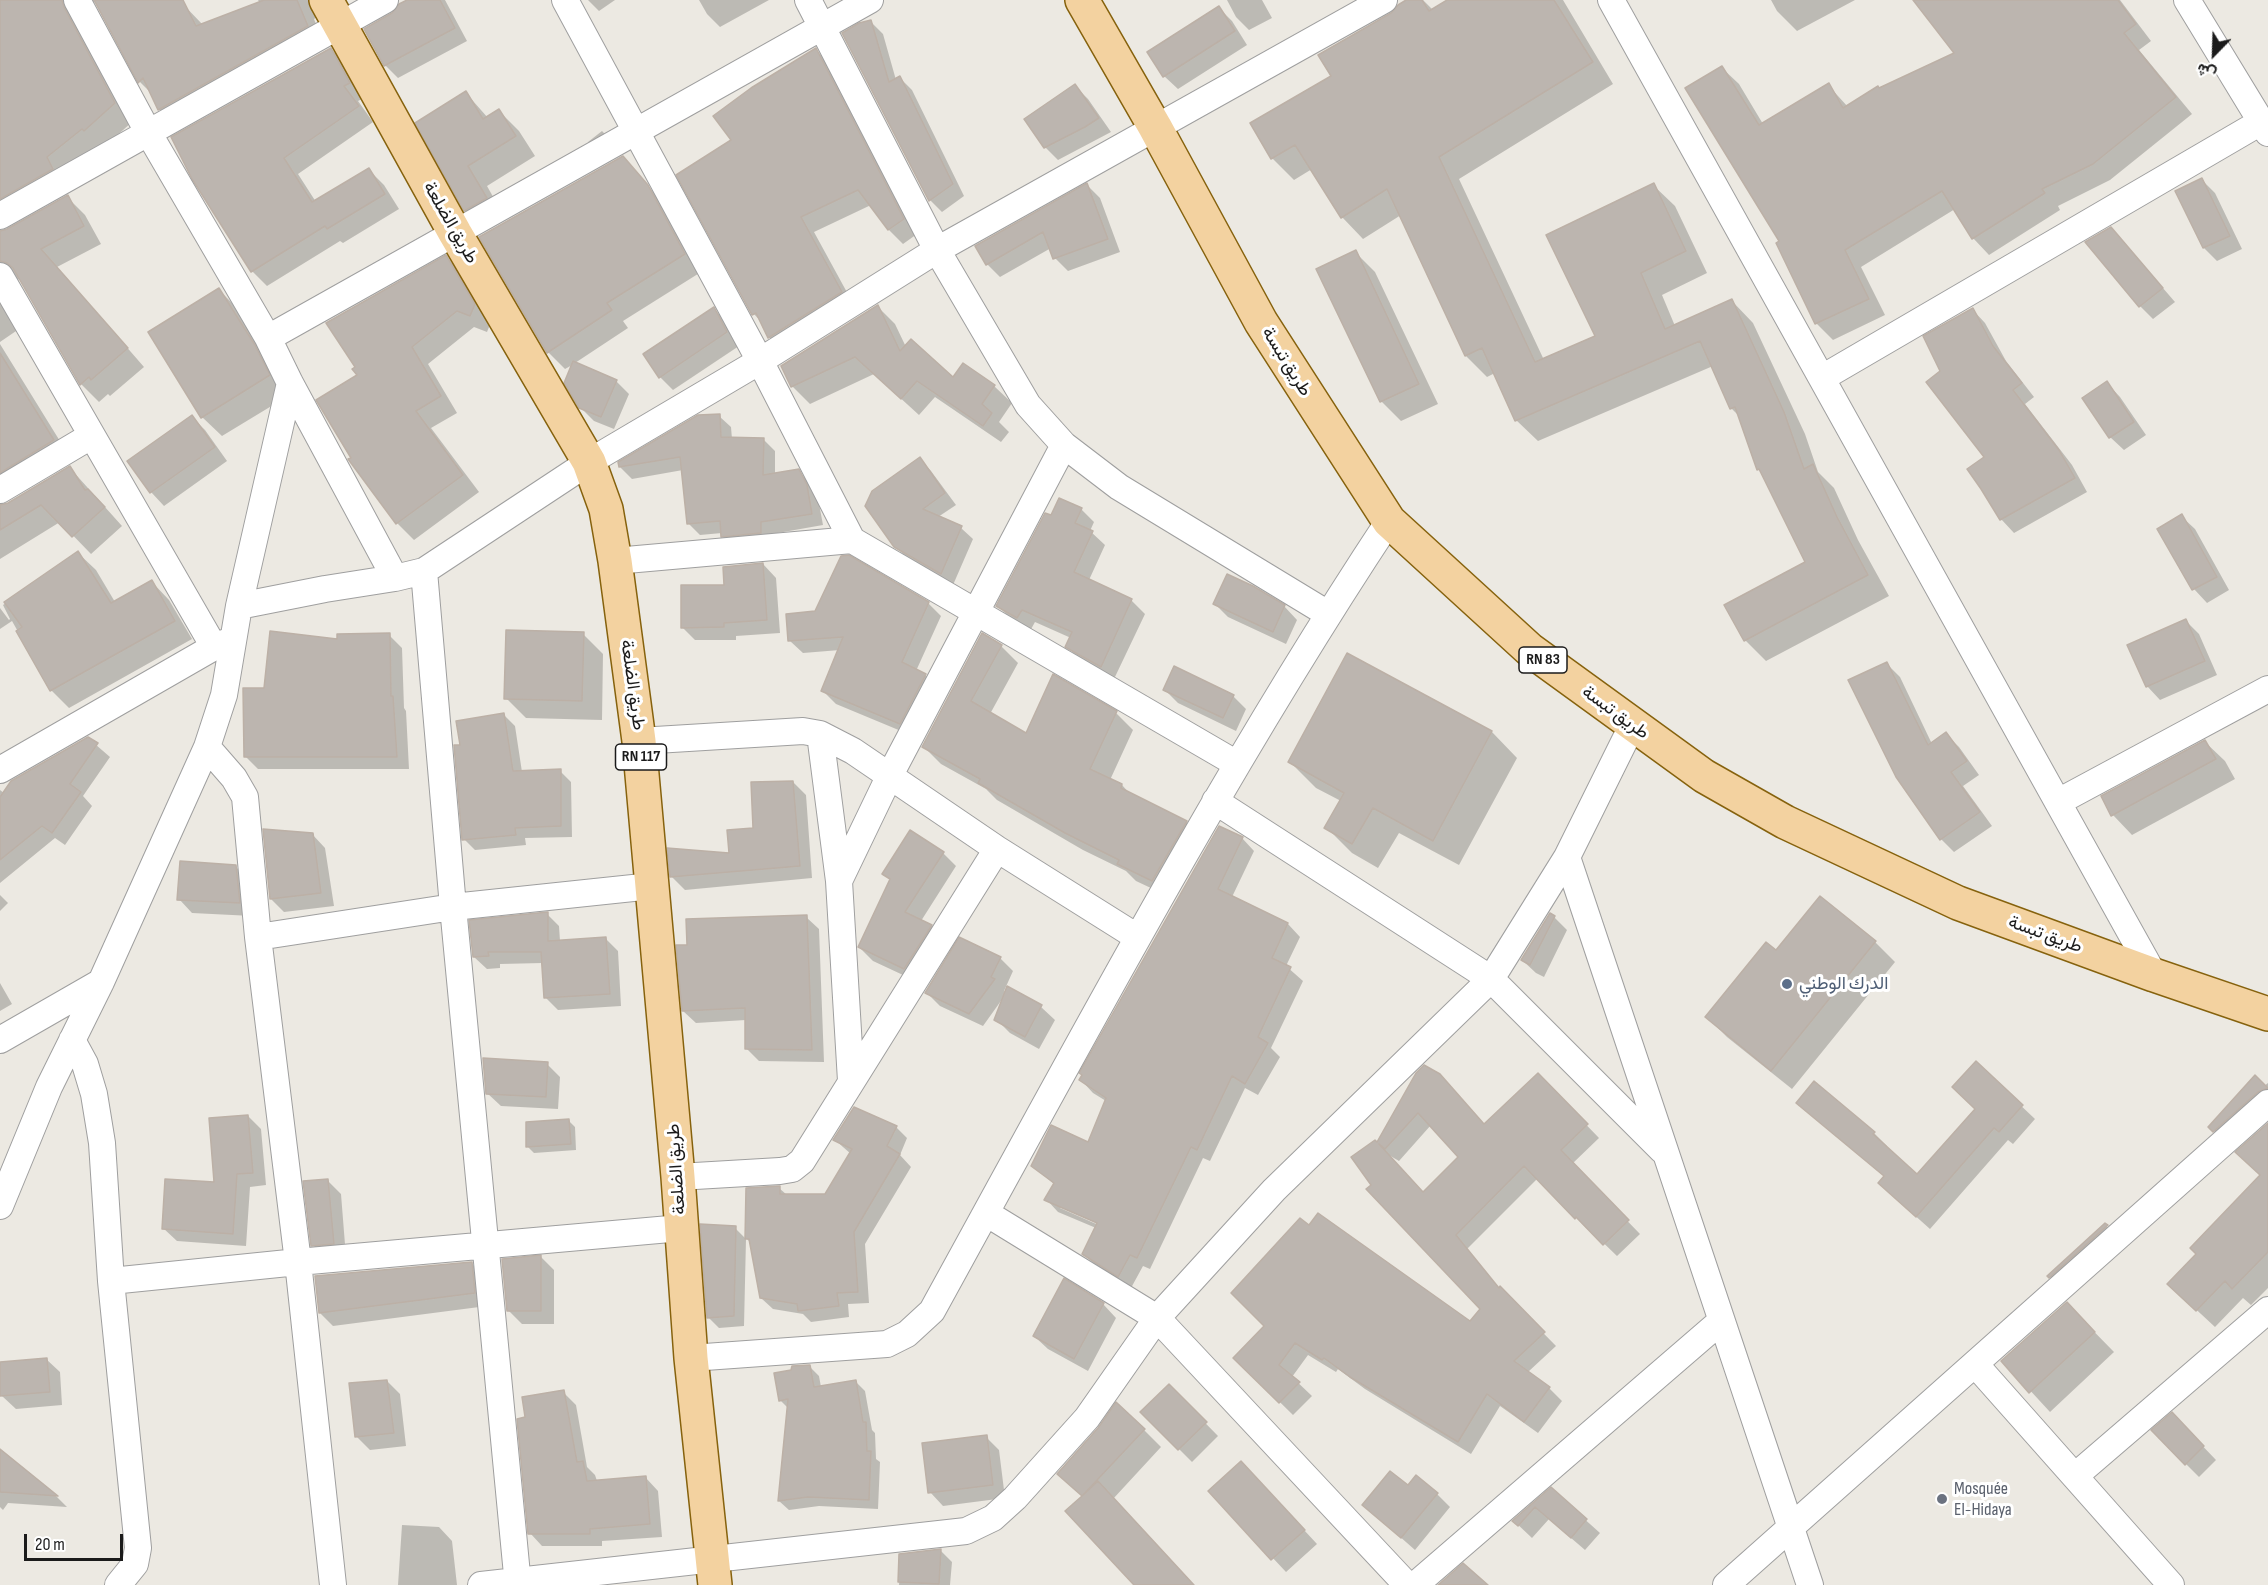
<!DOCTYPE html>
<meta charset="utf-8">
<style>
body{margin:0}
#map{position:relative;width:2268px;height:1585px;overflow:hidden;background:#ece9e2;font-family:"Sofia Sans Condensed",Vazirmatn,sans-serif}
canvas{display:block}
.north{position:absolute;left:2184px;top:24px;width:60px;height:60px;-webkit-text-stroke:4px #fff;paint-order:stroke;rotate:203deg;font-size:16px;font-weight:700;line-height:24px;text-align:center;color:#1b1b1b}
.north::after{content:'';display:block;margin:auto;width:21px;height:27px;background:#1b1b1b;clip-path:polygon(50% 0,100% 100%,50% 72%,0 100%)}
.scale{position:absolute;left:24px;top:1534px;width:99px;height:27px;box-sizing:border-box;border:3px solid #1b1b1b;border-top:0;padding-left:8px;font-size:18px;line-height:21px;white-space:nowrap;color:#1b1b1b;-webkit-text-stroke:4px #fff;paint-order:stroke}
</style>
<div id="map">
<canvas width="2268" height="1585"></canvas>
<div class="north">ش</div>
<div class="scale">20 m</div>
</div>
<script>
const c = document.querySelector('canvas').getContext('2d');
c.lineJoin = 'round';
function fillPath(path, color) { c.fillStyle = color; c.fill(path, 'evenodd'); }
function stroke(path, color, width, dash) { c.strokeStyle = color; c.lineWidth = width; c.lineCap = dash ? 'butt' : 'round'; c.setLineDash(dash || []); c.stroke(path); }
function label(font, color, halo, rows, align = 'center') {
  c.font = font + ' "Sofia Sans Condensed",Vazirmatn,sans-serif'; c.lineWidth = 6; c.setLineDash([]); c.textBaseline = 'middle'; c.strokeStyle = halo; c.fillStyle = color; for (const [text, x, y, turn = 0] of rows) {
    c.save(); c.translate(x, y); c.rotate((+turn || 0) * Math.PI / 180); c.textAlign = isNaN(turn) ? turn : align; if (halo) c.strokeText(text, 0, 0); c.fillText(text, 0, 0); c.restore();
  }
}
fillPath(new Path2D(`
 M0 0H179L203 25 260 3 258 0H339L314 19 324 44 177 127 159 109 152 94 140 82 96 2 88 4 132 122 103 148 0 206Z
 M410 0H445L467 41 398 78 385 65 393 14Z
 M588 0H615L599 11Z
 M699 0H769L720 27 707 14Z
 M1227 0H1262L1272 18 1249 30 1236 17Z
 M1409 0H1423L1433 10 1450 0H1563L1613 84 1459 179 1544 360 1597 337 1653 185 1675 206 1707 273 1662 295 1675 326 1732 301 1753 323 1805 434 1818 472 1834 488 1858 540 1889 596 1766 661 1745 640 1807 562 1763 474 1758 469 1739 416 1731 408 1713 366 1538 441 1516 420 1495 373 1487 377 1466 356 1401 215 1363 239 1342 217 1312 169 1294 180 1272 158 1252 123 1333 76 1392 14Z
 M1771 0H1855L1797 31 1777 11Z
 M1915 0H2120L2151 41 2139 50 2192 114 2110 180 2058 206 2060 210 1989 255 1973 238 1955 209 1861 267 1885 315 1833 340 1817 324 1778 243 1781 242 1722 68 1739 84 1763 124 1828 85 1848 107 1956 53Z
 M1219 8 1232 21 1247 45 1178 89 1164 76Z
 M871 22 883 34 896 80 900 78 912 90 964 196 942 212 930 200 844 34Z
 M331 49 346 64 364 98 358 101 373 122 298 174 316 202 369 170 384 185 399 209 343 243 340 241 267 286 252 271 186 165Z
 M816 50 830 64 917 234 903 244 889 230 871 205 814 232 855 307 783 352 769 337 763 324 754 314 678 175 734 141Z
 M1075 86 1088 99 1111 132 1058 160 1045 147Z
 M466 93 488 118 499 111 519 131 535 156 487 186 505 218 485 230 465 210Z
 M602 131 623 153 607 161 588 142Z
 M623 158 665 205 701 272 623 321 628 328 575 363 616 381 629 394 614 429 594 421 580 407 574 364 565 369 548 352Z
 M2202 180 2215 193 2242 249 2217 261 2204 248 2177 192Z
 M1087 185 1100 198 1120 252 1068 271 1055 258 1051 248 1000 277 987 264Z
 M67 197 85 215 101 244 57 267 144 367 110 396 108 394 99 402 81 384 21 279 10 281 19 329 0 342V228L3 232Z
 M2111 228 2175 302 2153 319 2140 306Z
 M1355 252 1375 272 1438 404 1401 421 1381 401Z
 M446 257 463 274 491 322 487 332 474 327 428 364 457 413 431 428 479 492 414 540 397 523 353 458 360 376 357 367Z
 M219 290 239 310 288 396 222 436 202 417Z
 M878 307 895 324 906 347 954 380 994 386 1012 403 999 422 1009 432 1001 442 935 397 919 415 874 374 810 404 792 386Z
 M714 309 727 322 739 346 673 390 660 377Z
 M1972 309 1985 323 2006 361 2034 397 2025 404 2072 465 2087 492 2014 533 2001 519 1986 457 1942 371Z
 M0 344 71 459 4 501 3 506 70 468 122 526 91 554 60 522 0 559Z
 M2107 383 2120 397 2146 435 2124 450 2110 437Z
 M719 416 731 427 732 439H763L775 451V474L798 471 810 483 818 498 823 525 772 534 773 544 734 548 722 536V533L700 535 688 523 683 470 632 479 620 467Z
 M192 417 205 430 227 461 164 506 151 492 129 461Z
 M920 459 931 471 956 505 938 517 961 528 973 539 953 585 907 558 895 546Z
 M1081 509 1094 522 1090 531 1105 545 1089 580 1131 600 1145 614 1114 679 1080 660 1067 646 1071 638 1035 622 1030 631 1011 619 998 606 1052 517Z
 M2181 516 2195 529 2229 590 2207 603 2194 589 2159 529Z
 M78 553 96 570 115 602 152 582 169 600 192 639 69 708 51 690 12 621 0 629V608L9 620 10 619 3 605Z
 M763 564 776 578 780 633 736 636V640H695L682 627Z
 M928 603 941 616 916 671 925 675 938 688 913 736 836 704 823 691 840 650 803 653 790 641Z
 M1215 604 1284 606 1297 620 1286 644 1228 617Z
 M2186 621 2199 634 2217 675 2160 700 2147 686Z
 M583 634 603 654 602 720 526 718 506 698Z
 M389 635 402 648 404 708 406 711 409 769H258L245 756 265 689 338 640Z
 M1001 646 1018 663 990 714 1027 735 1116 713 1133 730 1110 780 1122 785 1131 795 1186 822 1203 839 1170 897 1136 881 1126 871 1083 850 997 800 986 789 941 764 924 747Z
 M1348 655 1492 732 1517 758 1459 865 1399 833 1378 868 1352 853 1326 827 1341 801 1316 788 1290 762Z
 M1887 664 1900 677 1932 744 1946 734 1959 747 1979 775 1963 786 1992 826 1954 852 1941 839Z
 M1165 690 1233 696 1246 709 1236 731 1178 703Z
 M504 715 515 726 522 772 560 771 571 782 572 837 525 838 526 845 475 850 464 839 462 746Z
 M88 738 110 757 83 796 92 806 65 845 55 838 0 883V790L4 793Z
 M2205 742 2225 761 2235 779 2132 835 2113 815Z
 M793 782 806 795 812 878 685 890 671 876 731 854Z
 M312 834 325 848 334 906 284 912 271 899Z
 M1242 838 1254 851 1232 897 1288 924 1300 937 1286 966 1303 981 1271 1048 1280 1057 1258 1095 1245 1088 1210 1161 1203 1158 1150 1269 1143 1266 1131 1288 1096 1266 1084 1254 1096 1228 1058 1212 1046 1199 1055 1185 1033 1166 1089 1144 1106 1101 1093 1093 1081 1080ZM1060 1205 1104 1224 1103 1227 1060 1208Z
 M943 853 956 866 921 921 931 926 944 939 918 982 873 961 860 948 891 880 884 874Z
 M236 867 249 880 252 916 192 913 179 899Z
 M0 895 8 903 0 911Z
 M1820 898 1875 942 1895 962 1792 1089 1727 1037 1707 1017 1776 952Z
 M547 914 559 926 560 941 606 939 618 951 621 1006 558 1010 545 997 543 963 500 964V968L487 969 474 957Z
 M806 917 819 929 824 1062 759 1061 746 1048V1020L696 1023 683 1011 689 947Z
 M1554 917 1567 930 1544 977 1536 973 1522 960Z
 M1000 958 1013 971 1004 991 1006 993 1008 988 1041 1007 1055 1020 1039 1049 1010 1033 996 1019 1003 998 983 1026 940 1006 927 993Z
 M0 983 12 1004 0 1011Z
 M1976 1063 2035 1119 2013 1144 2008 1140 1930 1229 1893 1196 1885 1177 1798 1103 1814 1083 1874 1133 1887 1146 1886 1148 1917 1176 1977 1110Z
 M547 1064 560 1077 558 1109 501 1106 487 1093Z
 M1417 1074 1485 1125 1538 1075 1599 1138 1572 1164 1640 1234 1617 1256 1589 1229 1588 1230 1538 1178 1467 1249 1500 1289 1556 1346 1528 1372 1549 1388 1562 1401 1538 1433 1500 1406 1471 1454 1365 1389 1338 1369 1336 1372 1308 1355 1292 1377 1312 1396 1293 1415 1235 1358 1266 1326 1310 1227 1470 1323 1482 1309 1373 1185 1377 1144ZM1431 1125 1460 1157 1424 1194 1387 1154 1399 1161Z
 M2268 1083V1116L2232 1149 2210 1127Z
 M248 1116 261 1129 266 1185 250 1187 246 1246 177 1241 163 1228 216 1184Z
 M569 1121 575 1127 576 1150 534 1153 528 1147Z
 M2268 1125V1288L2251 1305 2243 1298 2215 1327 2187 1301 2198 1254 2262 1176Z
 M896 1127 907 1138 900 1155 911 1167 865 1244 869 1303 848 1304 849 1317 811 1322 803 1314 773 1309 761 1298 751 1243 747 1239 779 1188 787 1195H826L851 1154 835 1140Z
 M328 1181 341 1194 346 1257 326 1258 313 1245Z
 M2105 1225 2120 1239 2063 1290 2049 1276Z
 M735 1228 746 1239 744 1326 719 1328 708 1317Z
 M541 1257 554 1270V1324H522L508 1310Z
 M471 1263 485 1276 487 1306 333 1326 320 1313Z
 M1103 1304 1116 1318 1088 1371 1048 1349 1034 1336Z
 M2067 1304 2114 1352 2050 1412 2003 1361Z
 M46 1359 60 1372 62 1405 16 1409 2 1396 0 1363Z
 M809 1366 819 1376 821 1387 855 1381 865 1391 872 1430 875 1433 876 1459 880 1462 878 1509 819 1506 789 1510 779 1501 789 1409 780 1400Z
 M387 1381 400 1394 406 1446 370 1450 357 1437Z
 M1169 1386 1218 1436 1192 1462 1142 1412Z
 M563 1392 576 1405 587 1467 595 1475 597 1481 646 1478 658 1491 662 1537 602 1541V1546H542L530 1533 527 1419Z
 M2172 1414 2216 1460 2199 1477 2153 1431Z
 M1144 1430 1161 1447 1113 1499 1194 1585H1136L1083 1497 1059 1474Z
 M986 1437 999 1450 1005 1498 943 1506 930 1492Z
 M0 1451 57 1497 67 1507 8 1503 3 1510 0 1507Z
 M1254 1476 1317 1544 1286 1572 1210 1491Z
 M1408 1487 1437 1494 1450 1507 1415 1550 1364 1505Z
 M1551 1489 1600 1533 1585 1550 1549 1519 1532 1538 1514 1521Z
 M402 1525 439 1527 452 1541 457 1585H398Z
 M940 1550 952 1562 950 1585H899L901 1555Z`), '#0003');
const building = new Path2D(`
 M0 0H62L64 7 115 103 84 131 82 129 47 157 53 169 0 199Z
 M94 0H183L196 26 264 0H297L308 26 158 110 143 78 138 83Z
 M407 0H440L455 28 384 66 364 29 392 13 399 4Z
 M1406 0H1422L1429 11 1447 0H1554L1593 62 1439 157 1535 362 1595 336 1546 235 1654 183 1686 251 1641 273 1665 329 1732 299 1784 412 1804 469 1813 464 1837 517 1868 575 1744 641 1724 605 1805 562 1759 469 1757 470 1735 407 1730 409 1700 341 1515 421 1482 348 1465 356 1387 189 1341 218 1295 145 1271 159 1250 123 1331 76 1318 55 1391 13 1398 5Z
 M1913 0H2118L2136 24 2124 33 2176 97 2093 164 2042 189 2045 193 1972 239 1942 191 1845 250 1869 299 1815 324 1776 243 1779 241 1685 88 1722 66 1759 125 1829 83 1843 108 1878 86 1879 88 1954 53Z
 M1219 6 1235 31 1163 77 1147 52Z
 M871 20 889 82 900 76 953 184 929 201 842 33 859 23Z
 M331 48 350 83 344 86 359 106 284 158 312 202 369 168 385 194 327 229 325 226 251 272 192 179 171 137Z
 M816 48 904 219 888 230 858 190 801 217 842 292 768 338 756 313 752 315 676 175 731 140 713 116 751 88Z
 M1075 84 1099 118 1085 127 1044 148 1024 119Z
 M466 91 483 119 499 109 516 136 468 166 487 198 464 211 415 123Z
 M623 156 648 185 685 254 607 303 612 310 547 353 479 237Z
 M2202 178 2230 236 2203 248 2175 191Z
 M1087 183 1108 239 1053 259 1043 232 986 265 975 246Z
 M68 195 84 226 41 249 128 348 91 380 89 377 80 385 13 268 7 263 0 261V231L7 229Z
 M2111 227 2163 288 2139 307 2085 242Z
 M1356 250 1419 384 1380 402 1316 269Z
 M446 255 475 304 470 316 457 311 412 347 441 396 416 411 463 475 396 524 348 459 351 458 316 400 357 375 352 369 355 367 326 323Z
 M219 288 255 345 270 375 201 418 148 332Z
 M878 305 900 351 911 339 953 377 963 363 995 385 982 404 992 413 983 426 917 381 901 399 855 357 791 387 781 366Z
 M714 307 727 332 659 378 643 354Z
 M1973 308 1993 346 2022 383 2013 390 2059 450 2075 478 2000 520 1981 489 1967 469 1984 457 1926 382 1940 371 1923 336Z
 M0 353 54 440 0 473Z
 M573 361 617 380 601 417 579 408 564 383Z
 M2107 381 2134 422 2109 438 2082 398Z
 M720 414 721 437 764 438 763 475 799 469 807 485 812 514 761 522V533L721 537 720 521 687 524 680 457 619 467 618 462 698 415Z
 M192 415 215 447 150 493 127 461Z
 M920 457 945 493 923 509 962 526 941 574 894 547 865 506 872 491Z
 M70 466 85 490 88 489 105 507 72 537 41 505 0 530V505L8 503Z
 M1059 498 1082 508 1075 523 1093 531 1074 572 1132 599 1101 667 1065 647 1072 632 1022 610 1017 618 996 606 1045 513 1051 515Z
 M2182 514 2217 577 2192 590 2157 529Z
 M78 551 111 603 152 580 175 621 50 691 16 631 22 627 4 602Z
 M849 555 929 602 902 662 926 674 900 724 821 691 843 637 788 641 786 614 815 611 841 556Z
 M763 563 767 620 724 623V627L681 628V585H724L723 567Z
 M1227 574 1253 586 1285 605 1273 632 1213 604Z
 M2186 619 2205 661 2146 687 2127 645Z
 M506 630 584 632 582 701 504 699Z
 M270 631 337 639V634L390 633 391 696H393L397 757H244L243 688H264Z
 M982 633 1002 645 971 701 1026 733 1053 674 1117 711 1090 769 1122 784 1121 788 1187 821 1152 881 1117 864 1119 860 1065 833 978 783 980 779 922 747Z
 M1347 653 1492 731 1433 841 1373 808 1352 844 1324 828 1344 793 1288 762Z
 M1887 662 1928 745 1946 732 1967 761 1951 772 1980 812 1940 840 1896 777 1848 680Z
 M1174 666 1234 695 1223 718 1163 690Z
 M504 713 513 771 561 769V826L515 828 516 835 462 840 454 745H460L456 721Z
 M88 737 98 743 70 784 81 792 52 833 42 826 0 860V797L11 781Z
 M2205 740 2216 759 2111 816 2101 796Z
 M793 781 800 866 670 877 667 848 729 853 727 830 753 828 751 782Z
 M1219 826 1243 837 1218 889 1288 923 1272 958 1291 967 1258 1037 1268 1043 1245 1084 1232 1076 1197 1150 1191 1147 1137 1258 1130 1255 1118 1277 1082 1254 1097 1223 1044 1200 1054 1183 1031 1166 1051 1125 1088 1142 1106 1098 1079 1080 1082 1075 1079 1073Z
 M263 829 313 833 321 893 270 899Z
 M910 830 944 852 905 912 932 925 904 969 858 947 890 879 882 874Z
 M180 861 236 865 240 903 177 900Z
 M1820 896 1876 941 1771 1071 1705 1017 1766 942 1776 950Z
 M548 912V941L606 937 610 994 544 998 541 952H488L489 956 473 957 469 920Z
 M1550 913 1555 916 1530 965 1521 960Z
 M807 915 812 1050 745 1049V1008L682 1011 676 945H687L686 919Z
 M959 937 1001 957 991 977 995 979 969 1014 925 993Z
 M1007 986 1042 1005 1025 1037 994 1020Z
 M483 1058 548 1062 546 1097 486 1094Z
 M1976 1061 2023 1105 1999 1132 1994 1128 1916 1217 1878 1183 1884 1176 1796 1103 1814 1081 1875 1132 1873 1134 1917 1174 1975 1109 1952 1087Z
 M1424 1065 1440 1074 1484 1124 1538 1073 1588 1124 1561 1150 1629 1220 1603 1245 1576 1217 1575 1219 1524 1166 1456 1235 1499 1288 1500 1286 1545 1332 1514 1361 1550 1387 1524 1422 1487 1394 1458 1442 1350 1377 1324 1358 1322 1360 1295 1343 1279 1365 1300 1382 1279 1403 1233 1358 1264 1326 1231 1293 1300 1218 1309 1225 1318 1213 1470 1321 1480 1309 1366 1189 1371 1185 1351 1157 1375 1140 1377 1142 1416 1073ZM1418 1113 1458 1157 1423 1192 1379 1144 1385 1149Z
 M2255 1075 2268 1088 2258 1092 2213 1132 2208 1127Z
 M854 1107 897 1126 887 1146 900 1154 854 1232 858 1292 837 1293 839 1306 798 1311 797 1304 760 1298 749 1239H745L746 1188 780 1186V1194H825L852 1149 833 1140Z
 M248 1115 253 1173 237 1174 233 1234 162 1229 165 1179 214 1182 209 1118Z
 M569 1119 571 1144 526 1147V1122Z
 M2268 1123V1252L2232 1289 2225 1281 2196 1311 2167 1284 2196 1254 2190 1248 2260 1175 2235 1152Z
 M328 1179 334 1244 311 1246 303 1181Z
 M2105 1223 2108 1225 2049 1278 2047 1276Z
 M700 1224 736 1226 734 1316 707 1318Z
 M541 1255V1311H507L502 1259Z
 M472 1262 475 1293 319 1313 315 1276Z
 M1064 1278 1104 1303 1074 1359 1033 1336Z
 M2067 1302 2095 1332 2029 1393 2001 1361Z
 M47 1358 50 1392 0 1396V1362Z
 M810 1365 814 1387 856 1380 863 1422H866L867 1451H871L869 1500 808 1497 778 1501 788 1399 779 1401 774 1373 791 1370 792 1366Z
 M387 1380 394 1433 355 1437 349 1383Z
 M1169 1384 1207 1422 1178 1450 1140 1412Z
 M564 1390 577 1462 583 1461 587 1481 646 1476 650 1524 590 1529V1534H528L517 1419 525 1417 522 1397Z
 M1116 1402 1145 1429 1083 1495 1098 1481 1194 1585H1134L1065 1511 1082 1496 1057 1474 1098 1428Z
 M2172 1412 2204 1446 2185 1465 2151 1430Z
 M987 1435 993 1485 928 1493 922 1443Z
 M0 1449 58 1496 0 1492Z
 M1241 1461 1305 1530 1271 1560 1208 1491Z
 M1390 1471 1408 1485 1416 1475 1438 1493 1401 1538 1362 1505Z
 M1551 1487 1587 1519 1571 1538 1535 1507 1518 1526 1512 1521Z
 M941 1549 939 1584 898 1582 899 1554Z
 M1463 1563 1488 1585H1438Z`);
fillPath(building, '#bcb5af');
stroke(building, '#bcb0a6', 1.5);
const street = new Path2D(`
 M77 0 148 132 268 338 290 383 395 578
 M565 0 760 361 852 540
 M808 0 937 250 1028 405 1064 445 1119 487 1328 614
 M1611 0 2154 975
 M2187 0 2268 133
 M0 216 385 0
 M0 276 214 647
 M268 338 870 0
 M1822 378 2261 122
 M0 490 91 436
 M615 561 852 540 1237 764
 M424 571 453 907 518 1585
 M239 606 325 589 395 578 424 571 589 462 760 361 937 250 1384 0
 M820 734 839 881 851 1081
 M639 741 803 731 820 734 853 751 997 849 1137 937
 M207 747 234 778 245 797 258 937 298 1262 333 1585
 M0 770 214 647 229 641
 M1215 801 1491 979 1662 1150
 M2058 802 2268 689
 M1567 857 1810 1585
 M839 881 889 777 1064 445
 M258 937 453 907 652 886
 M0 1040 101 982
 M72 1040 85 1064 94 1094 102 1143 111 1281 138 1548 135 1564 118 1585
 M678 1177 780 1171 792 1169 802 1161 997 849
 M0 1206 49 1087 101 982 207 747 224 695 239 606 290 383
 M986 1213 1157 1318 1407 1585
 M111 1281 298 1262 681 1228
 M691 1358 887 1344 907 1334 932 1311C1079 1044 1221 775 1389 521
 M1975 1364 2171 1585
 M2075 1476 2268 1310
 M481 1585 966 1531 993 1518 1015 1498 1087 1418 1157 1318 1274 1190 1491 979 1567 857 1632 726
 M1415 1585 1721 1321
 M1726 1585 2268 1103`);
const primary = new Path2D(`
 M326 0 455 233 589 462 606 509 615 561 639 741 678 1177 691 1358 715 1585
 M1082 0 1155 127 1261 322 1389 521 1529 649 1704 776 1785 822 1958 903 2154 975 2268 1014`);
stroke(street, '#9f9f9f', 28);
stroke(primary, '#86620d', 36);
stroke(street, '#fff', 26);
stroke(primary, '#f3d2a0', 33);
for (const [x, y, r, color] of [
 [1787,984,6,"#5c6f8a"],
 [1942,1499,6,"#6b7280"]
]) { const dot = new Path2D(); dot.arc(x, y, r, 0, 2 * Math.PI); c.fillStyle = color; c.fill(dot); stroke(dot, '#fff', 2); }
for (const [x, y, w] of [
 [1543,660,48],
 [641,757,51]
]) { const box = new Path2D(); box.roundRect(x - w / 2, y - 13, w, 26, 4.5); c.fillStyle = '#fff'; c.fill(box); stroke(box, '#1b1b1b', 1.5); }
label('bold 16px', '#1b1b1b', null, [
 ["RN 83",1543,660],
 ["RN 117",641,757]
]);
label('18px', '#1b1b1b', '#fff', [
 ["طريق الضلعة",450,223,60],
 ["طريق تبسة",1286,362,58],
 ["طريق الضلعة",632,685,82],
 ["طريق تبسة",1615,713,36],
 ["طريق تبسة",2045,935,20],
 ["طريق الضلعة",677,1169,-94]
]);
label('18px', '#4e5e75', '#fff', [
 ["الدرك الوطني",1799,984]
], 'left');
label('18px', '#5b616d', '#fff', [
 ["Mosquée",1954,1489],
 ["El-Hidaya",1954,1510]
], 'left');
</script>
